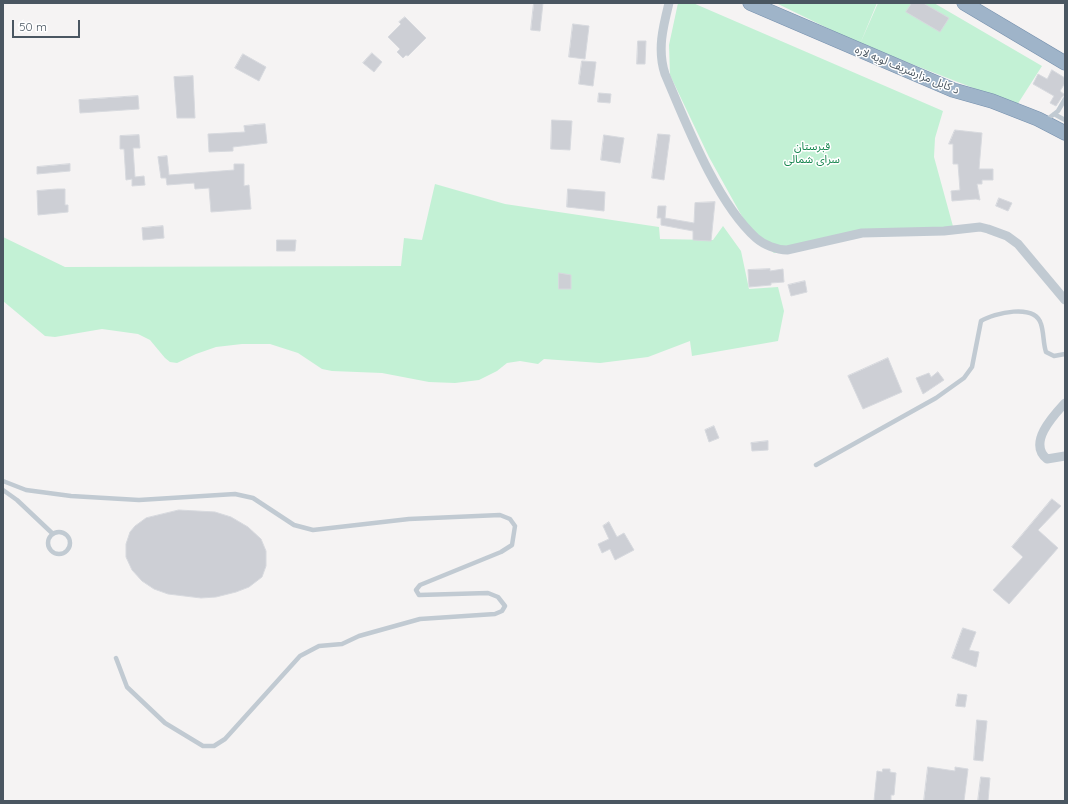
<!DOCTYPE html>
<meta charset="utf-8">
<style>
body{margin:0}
#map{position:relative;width:1068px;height:804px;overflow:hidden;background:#f5f3f3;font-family:Quicksand,sans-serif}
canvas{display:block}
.frame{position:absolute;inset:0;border:4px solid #4a5661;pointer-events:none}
.scale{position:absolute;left:12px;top:20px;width:68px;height:18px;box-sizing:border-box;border:2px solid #4a5661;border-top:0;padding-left:5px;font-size:12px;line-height:14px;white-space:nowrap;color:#4a5661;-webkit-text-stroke:3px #fff;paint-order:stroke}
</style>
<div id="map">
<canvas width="1068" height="804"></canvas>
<div class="frame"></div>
<div class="scale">50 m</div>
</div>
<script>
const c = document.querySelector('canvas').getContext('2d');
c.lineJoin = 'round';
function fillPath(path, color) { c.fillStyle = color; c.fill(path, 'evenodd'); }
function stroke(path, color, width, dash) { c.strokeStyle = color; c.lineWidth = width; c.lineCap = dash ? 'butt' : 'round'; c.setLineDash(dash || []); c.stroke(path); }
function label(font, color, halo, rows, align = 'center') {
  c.font = font + ' Quicksand,"Noto Sans Arabic",sans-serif'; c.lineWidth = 3; c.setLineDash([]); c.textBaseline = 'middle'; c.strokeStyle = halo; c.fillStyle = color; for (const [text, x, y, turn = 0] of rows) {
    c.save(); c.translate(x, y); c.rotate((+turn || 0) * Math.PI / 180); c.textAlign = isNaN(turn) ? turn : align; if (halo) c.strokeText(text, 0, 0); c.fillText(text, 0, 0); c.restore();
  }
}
fillPath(new Path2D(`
 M678 3H693L943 111 935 138 934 157 954 230 850 237 806 249 774 253 754 238 709 157 670 75 669 45Z
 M776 3H877L860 44Z
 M878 3H934L1042 66 1017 105 860 44Z
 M435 184 505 204 659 227 660 239 713 240 723 226 741 251 749 289 778 287 784 311 778 341 692 356 690 341 648 357 600 363 544 359 538 364 520 361 507 363 497 371 479 380 455 383 429 382 382 373 332 371 322 369 298 353 270 344H242L216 347 196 354 177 363 170 362 165 358 150 340 138 334 102 329 55 337 45 336 3 301V237L65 267 401 266 404 238 422 240Z`), '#c3f1d5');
const building = new Path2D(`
 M534 3H543L540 31 531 30Z
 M912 3H923L949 18 940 32 906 12Z
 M405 17 426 38 408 56 406 55 403 58 397 52 400 49 388 37 401 24 399 22Z
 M573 24 589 26 585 59 569 57Z
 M638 41H646L645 64H637Z
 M372 53 382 62 374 72 363 63Z
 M243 54 266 67 259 81 235 68Z
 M582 61 596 62 593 86 579 84Z
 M1052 70 1065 78V83L1060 91 1065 95 1062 97 1056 106 1050 103 1054 96 1033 84 1038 74 1047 79Z
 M193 76 195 118H177L174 77Z
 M599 93 611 94 610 103 598 102Z
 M138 96 139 109 80 113 79 100Z
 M552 120 572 121 570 150 551 149Z
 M265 124 267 143 233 147V151L209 152 208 134 245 132 244 126Z
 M955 130 982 133 979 169H993V180H982V184H977L980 200 976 199 952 201 951 191 960 190 958 164H953V144H949Z
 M658 134 670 135 664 180 652 178Z
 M139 135 140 148H133L135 177 144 176 145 185 132 186V179L126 180 124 149H120V136Z
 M604 135 624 138 620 163 601 160Z
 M167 156 169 175 234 170V164H244V186L249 185 251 209 211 212 209 188 195 189 194 183 167 185 166 178H161L158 157Z
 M70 164V171L37 174V167Z
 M57 189H65V205H68V212L38 215 37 191Z
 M568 189 605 192 604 211 567 207Z
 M999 198 1012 203 1008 211 996 206Z
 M715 202 711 241 693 240V231L661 225V218H657L658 206H666L665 218 694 223 695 203Z
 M163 226 164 238 143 240 142 228Z
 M277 240H296L295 251H277Z
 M770 269V271L783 269 784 282 771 283V285L749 287 748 270Z
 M559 273 571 275V289H559Z
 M805 281 807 292 791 296 788 285Z
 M888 358 902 392 863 409 848 376Z
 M938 372 944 380 923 394 916 378 929 373 931 377Z
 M714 426 719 438 709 442 705 430Z
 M768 441V450L752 451 751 443Z
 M1052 499 1061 506 1038 530 1058 548 1009 604 993 590 1023 557 1012 547Z
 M179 510 215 512 231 517 248 527 261 539 266 551V566L262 577 249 587 236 592 216 597 201 598 168 594 154 589 142 581 132 570 126 557V544L130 532 135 526 146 518Z
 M609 522 617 537 624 533 634 550 615 560 610 549 602 553 598 544 609 539 603 526Z
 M963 628 976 632 969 650 979 652 976 667 952 658Z
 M958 694 967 695 965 707 956 706Z
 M977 720 987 721 983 761 974 760Z
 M928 767 955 771V767L968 769 964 801H924Z
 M883 769H890V772L896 773 894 795H891V801H874L877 771 882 772Z
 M981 777 990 778 988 801H978Z`);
fillPath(building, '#cdcfd5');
stroke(building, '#d7d9de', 1);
const trunk = new Path2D(`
 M750 3 953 90 992 101 1038 119 1065 133
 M964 3 1065 63`);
stroke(trunk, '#7690ad', 15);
stroke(new Path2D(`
 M1054 114 1065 120
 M1045 121 1058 111 1065 99
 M816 465 936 398 964 378 972 367 981 321C994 313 1035 303 1041 324 1044 333 1043 343 1046 352L1054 356 1065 354
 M3 481 26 490 71 496 139 500 235 494 253 498 294 525 313 530 409 519 500 515 510 519 515 526 512 545 501 552 420 585 416 590 419 595 488 593 498 597 505 606 502 611 495 614 420 619 359 636 342 644 319 646 300 656 225 739 214 746H203L165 723 127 687 116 658
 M3 490 17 500 53 534
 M48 543a11 11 0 1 1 22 0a11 11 0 1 1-22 0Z`), '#c1cad2', 4.5);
stroke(new Path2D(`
 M669 3C663 27 657 50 665 74 686 123 716 202 756 238 764 245 777 250 787 250L862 233 944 231 980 227 988 229 1007 236 1018 244 1065 300
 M1065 403C1054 415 1027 443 1047 459L1065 456`), '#c1cad2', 9);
stroke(trunk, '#9fb4c9', 14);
label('11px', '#4a5661', '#fff', [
 ["د کابل مزارشریف لویه لاره",907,70,22]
]);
label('11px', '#17864f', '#fff', [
 ["قبرستان",812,147],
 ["سرای شمالی",812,160]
]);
</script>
